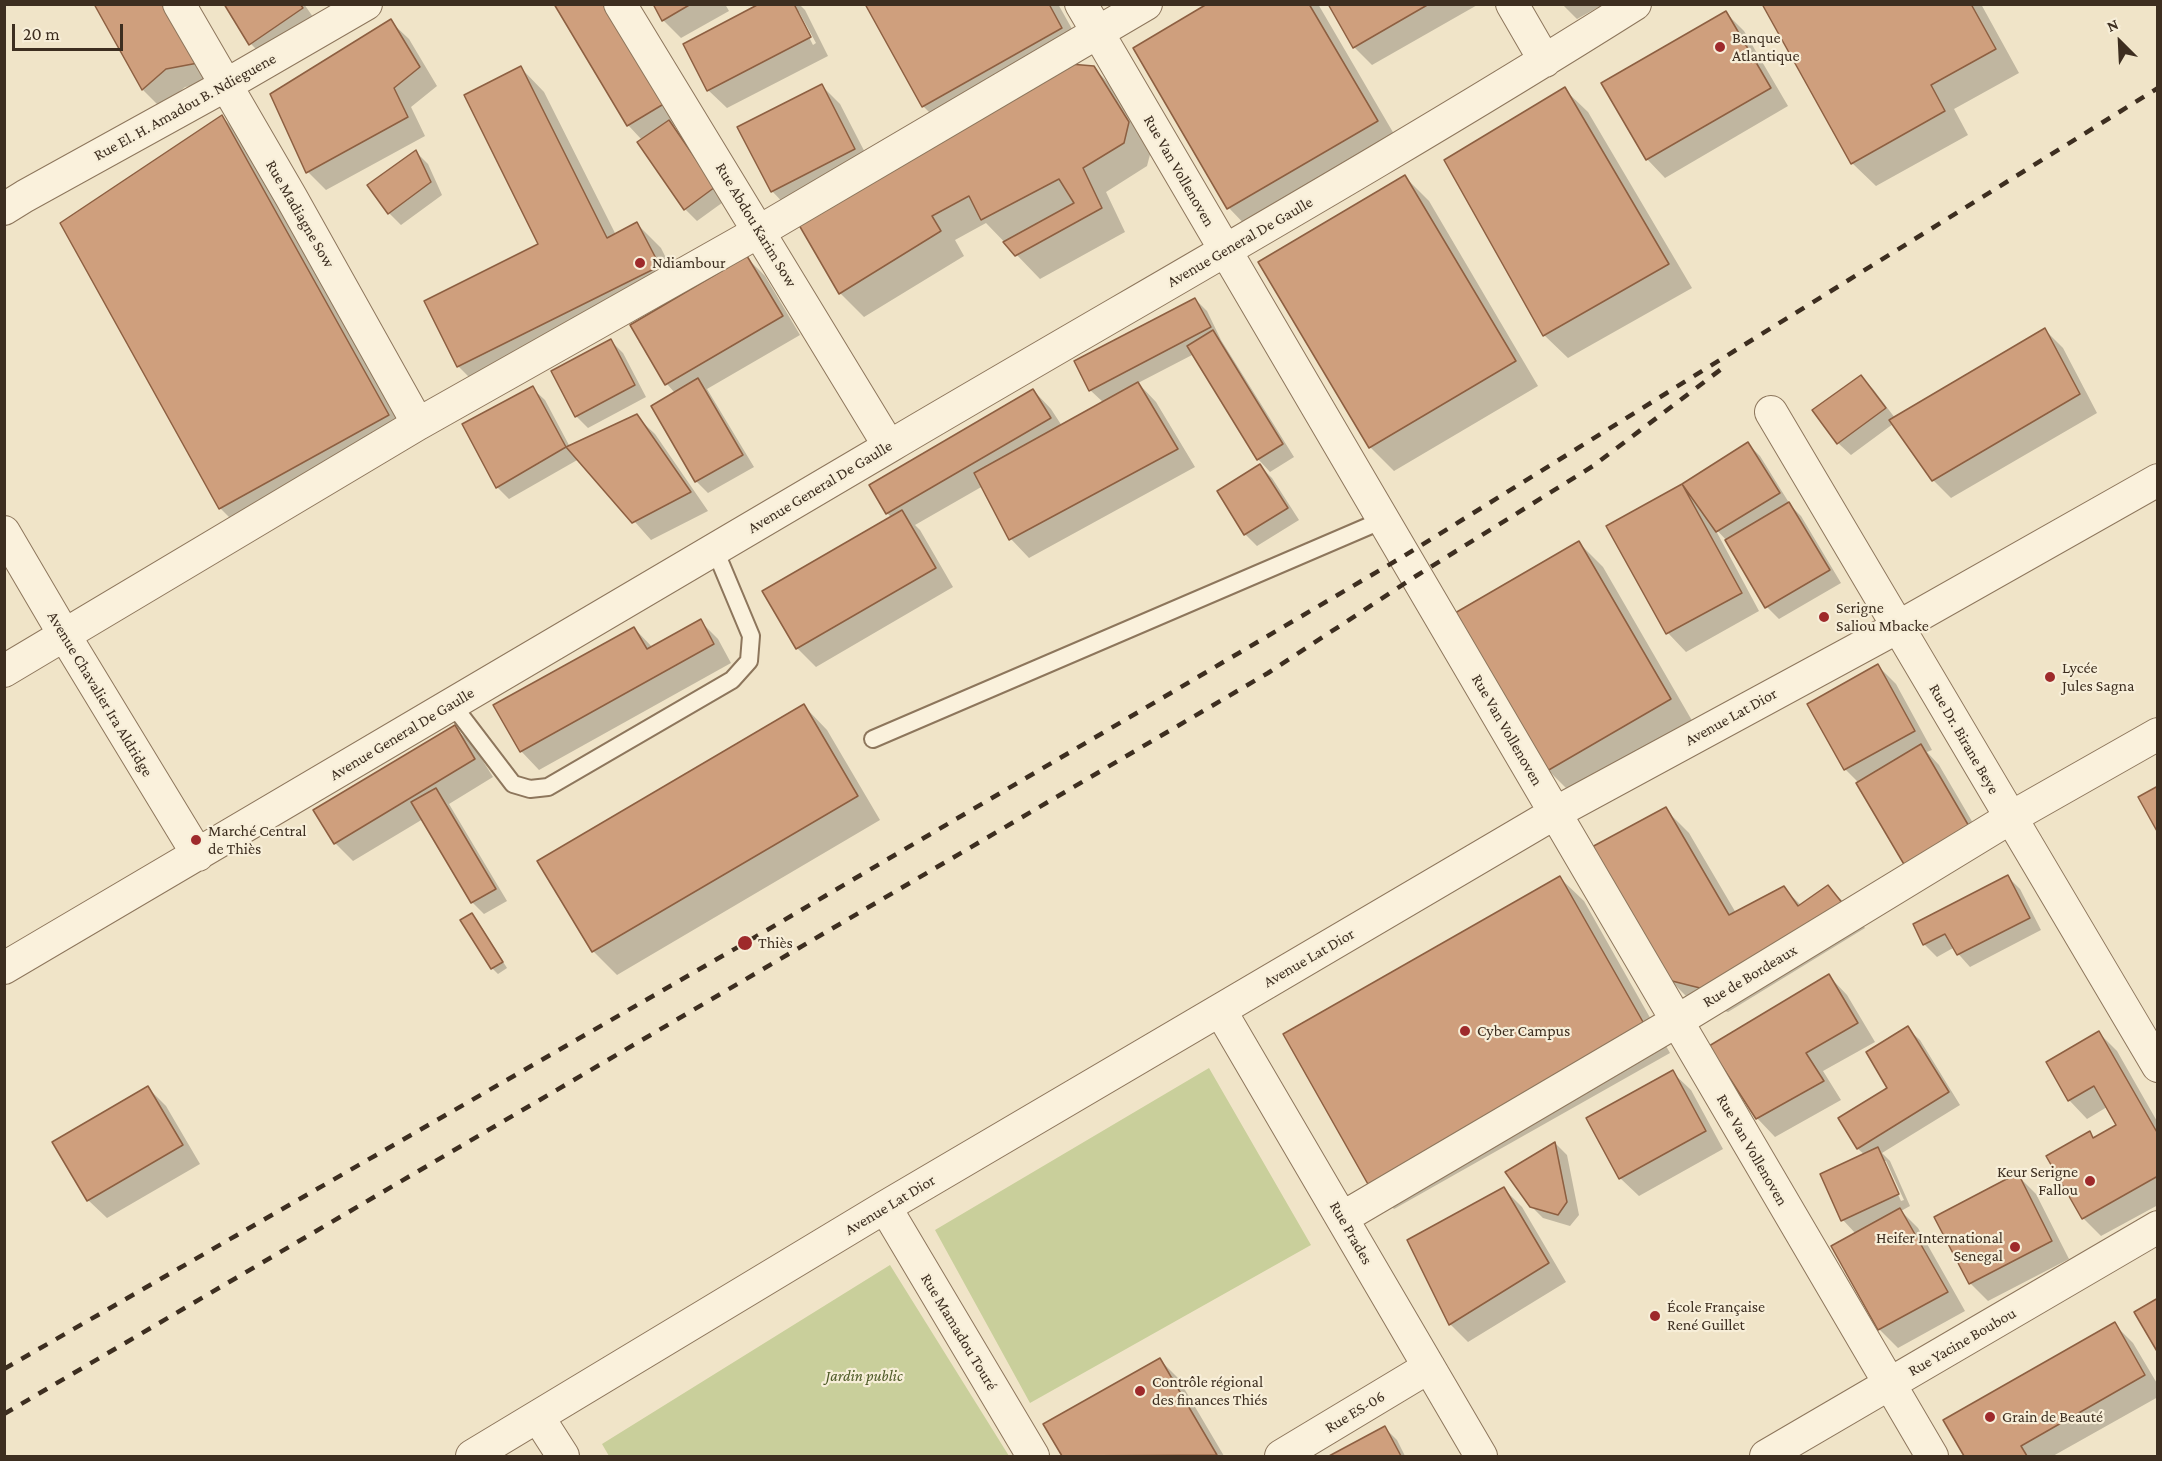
<!DOCTYPE html>
<meta charset="utf-8">
<style>
body{margin:0}
#map{position:relative;width:2162px;height:1461px;overflow:hidden;background:#f0e4c8;font-family:"Crimson Pro",serif}
canvas{display:block}
.frame{position:absolute;inset:0;border:6px solid #3d2e20;pointer-events:none}
.north{position:absolute;left:2090px;top:12px;width:60px;height:60px;-webkit-text-stroke:4px #f7eed8;paint-order:stroke;rotate:336deg;font-size:16px;font-weight:700;line-height:24px;text-align:center;color:#3d2e20}
.north::after{content:'';display:block;margin:auto;width:21px;height:27px;background:#3d2e20;clip-path:polygon(50% 0,100% 100%,50% 72%,0 100%)}
.scale{position:absolute;left:12px;top:24px;width:111px;height:27px;box-sizing:border-box;border:3px solid #3d2e20;border-top:0;padding-left:8px;font-size:18px;line-height:21px;white-space:nowrap;color:#3d2e20;-webkit-text-stroke:4px #f7eed8;paint-order:stroke}
</style>
<div id="map">
<canvas width="2162" height="1461"></canvas>
<div class="frame"></div>
<div class="north">N</div>
<div class="scale">20 m</div>
</div>
<script>
const c = document.querySelector('canvas').getContext('2d');
c.lineJoin = 'round';
function fillPath(path, color) { c.fillStyle = color; c.fill(path, 'evenodd'); }
function stroke(path, color, width, dash) { c.strokeStyle = color; c.lineWidth = width; c.lineCap = dash ? 'butt' : 'round'; c.setLineDash(dash || []); c.stroke(path); }
function label(font, color, halo, rows, align = 'center') {
  c.font = font + ' "Crimson Pro",serif'; c.lineWidth = 4.5; c.setLineDash([]); c.textBaseline = 'middle'; c.strokeStyle = halo; c.fillStyle = color; for (const [text, x, y, turn = 0] of rows) {
    c.save(); c.translate(x, y); c.rotate((+turn || 0) * Math.PI / 180); c.textAlign = isNaN(turn) ? turn : align; if (halo) c.strokeText(text, 0, 0); c.fillText(text, 0, 0); c.restore();
  }
}
fillPath(new Path2D(`
 M1209 1068 1311 1245 1030 1403 935 1230Z
 M890 1265 1009 1456H609L602 1444Z`), '#c9cf9b');
fillPath(new Path2D(`
 M95 4H169L215 82 185 87 161 108 143 90Z
 M226 4H304L320 27 269 62 251 44Z
 M555 4 684 121 674 127 681 134 726 200 697 221 685 209 642 140 628 125Z
 M654 4H725L729 11 681 38 663 20Z
 M762 4H799L805 10 828 56 727 108 708 90ZM796 12H799L816 43 813 45Z
 M866 4H1058L1085 52 947 130 923 106Z
 M1210 4H1318L1401 146 1252 232 1229 208 1135 48Z
 M1329 4H1479L1372 65 1354 47Z
 M1562 4H1604L1577 19Z
 M1764 4H1981L2019 73 1954 109 1968 135 1876 186 1852 163Z
 M1726 13 1744 31 1788 106 1665 178 1647 159Z
 M390 21 409 39 437 86 411 107 425 136 326 190 308 172 272 94Z
 M1093 67 1117 92 1152 147 1147 166 1106 192 1125 232 1040 279 986 223 955 240 964 256 864 317 840 293 801 225Z
 M521 68 544 92 616 235 637 224 661 248 682 290 482 390 458 366 540 245Z
 M822 86 840 104 873 168 790 210 772 191Z
 M1564 89 1588 112 1692 288 1568 358 1544 335Z
 M222 117 246 140 412 439 244 532 220 508Z
 M416 152 428 164 442 195 401 225 389 213Z
 M1405 177 1429 201 1538 386 1394 471 1370 447Z
 M747 258 765 276 800 335 707 389 754 467 708 493 696 481 675 393 667 384 632 325Z
 M1195 299 1207 311 1221 340 1294 457 1270 472 1258 459 1194 354 1138 383 1156 402 1195 467 1029 558 1011 539 983 486 915 525 920 530 953 587 816 667 797 648 764 591 892 518 887 513 1033 390 1051 409 1062 426 1104 403 1090 390Z
 M2045 330 2063 348 2097 413 1951 498 1933 480 1893 424 1851 455 1838 443 1861 377 1873 389 1895 418Z
 M611 341 623 353 646 397 588 428 576 416Z
 M532 388 545 400 570 447 636 416 655 434 708 511 651 540 579 459 509 499 497 487Z
 M1748 444 1760 456 1791 506 1801 516 1841 583 1779 619 1767 607 1727 541 1714 527 1759 611 1686 652 1668 633 1608 526 1682 486Z
 M1260 466 1272 478 1299 520 1257 546 1245 534Z
 M1579 543 1603 567 1694 724 1572 794 1548 770Z
 M700 621 718 639 731 663 539 770 521 751 634 628 653 648Z
 M1878 666 1896 684 1932 750 1927 752 1939 765 1987 847 1859 783 1845 769 1809 704Z
 M804 706 827 730 880 820 617 975 593 951Z
 M454 727 473 745 493 777 449 804 507 901 484 914 472 902 423 819 353 861 335 843Z
 M1665 809 1689 833 1736 913 1783 888 1801 905 1828 887 1852 910 1865 928 1728 1012 1693 1003 1669 979Z
 M2008 877 2020 889 2041 930 1970 967 1953 948 1937 957 1924 944 1915 925Z
 M1560 878 1584 901 1670 1053 1394 1209 1371 1185Z
 M471 915 477 920 507 968 498 974 492 968 462 921Z
 M1829 976 1847 995 1875 1042 1823 1071 1841 1100 1775 1137 1757 1118Z
 M1907 1028 1920 1040 1960 1105 1882 1153 1890 1161 1910 1206 1901 1211 1918 1228 1965 1311 1898 1348 1879 1329 1833 1246 1856 1234 1843 1220 1865 1155 1858 1149 1840 1118 1889 1088ZM1883 1161H1886L1904 1200 1901 1201Z
 M2099 1033 2117 1051 2158 1123V1205L2101 1236 2083 1218 2090 1133 2095 1139 2118 1126 2107 1107 2087 1119 2069 1100 2048 1062Z
 M1672 1072 1691 1090 1723 1149 1639 1196 1620 1178Z
 M148 1088 166 1106 200 1164 107 1218 88 1200Z
 M1555 1143 1567 1155 1579 1215 1570 1226 1543 1218 1531 1206Z
 M2017 1175 2036 1194 2069 1259 1988 1301 1970 1283Z
 M1504 1189 1522 1207 1566 1282 1468 1342 1450 1324 1409 1241Z
 M2114 1324 2133 1343 2158 1385V1397L2053 1456H1966L1945 1421Z
 M1160 1360 1178 1378 1224 1456H1064L1045 1425Z
 M1385 1428 1397 1440 1405 1456H1332Z`), '#0003');
const building = new Path2D(`
 M94 4H163L198 63 166 69 142 90Z
 M224 4H300L303 8 249 45Z
 M554 4H608L667 102 627 126Z
 M653 4H691L662 21Z
 M759 4H794L811 37 707 91 683 44Z
 M865 4H1049L1062 28 922 107Z
 M1207 4H1309L1378 121 1227 209 1133 48Z
 M1328 4H1429L1353 48Z
 M1762 4H1971L1996 49 1931 85 1945 111 1851 164Z
 M1726 11 1771 88 1646 160 1601 83Z
 M391 19 420 67 394 88 408 117 306 173 270 94Z
 M1070 64 1094 66 1129 122 1124 143 1083 168 1102 208 1015 256 1003 242 1074 203 1059 179 981 220 969 196 932 216 941 231 839 294 799 225Z
 M521 66 607 238 637 222 660 266 457 367 424 301 538 244 464 95Z
 M822 84 855 149 771 192 737 127Z
 M1565 87 1669 264 1543 336 1444 160Z
 M222 115 389 415 219 509 60 223Z
 M669 120 715 187 684 210 637 142Z
 M416 150 431 182 388 214 367 185Z
 M1405 175 1516 361 1369 448 1258 262Z
 M747 256 783 316 665 385 630 325Z
 M1195 298 1211 327 1089 391 1074 361Z
 M2045 328 2080 394 1932 481 1889 420Z
 M1213 330 1283 444 1257 460 1187 346Z
 M611 339 635 385 575 417 551 371Z
 M1861 375 1886 408 1837 444 1812 410Z
 M698 378 743 455 695 482 651 406Z
 M1138 382 1178 449 1009 540 974 473Z
 M533 386 566 447 496 488 462 424Z
 M1033 389 1051 418 886 514 869 485Z
 M637 414 691 492 632 523 566 447Z
 M1748 442 1780 493 1716 532 1682 484Z
 M1260 464 1288 508 1244 535 1217 491Z
 M1682 484 1742 593 1666 634 1606 526Z
 M1789 502 1830 570 1765 608 1725 540Z
 M902 510 936 568 796 649 762 591Z
 M1579 541 1671 699 1547 771 1455 613Z
 M701 619 714 644 520 752 493 705 634 627 647 649Z
 M1878 664 1915 731 1844 770 1807 704Z
 M804 704 858 796 592 952 537 861Z
 M455 725 475 759 334 844 313 810Z
 M1921 744 1970 828 1905 866 1856 783Z
 M2158 786V833L2138 797Z
 M436 788 496 889 471 903 411 802Z
 M1666 807 1729 915 1784 886 1798 906 1828 885 1843 904 1704 989 1668 980 1590 848Z
 M2008 875 2030 918 1957 955 1945 934 1923 945 1913 924Z
 M1560 876 1647 1029 1369 1186 1283 1034Z
 M472 913 503 962 491 969 460 920Z
 M1829 974 1858 1023 1806 1053 1824 1081 1756 1119 1709 1046Z
 M1908 1026 1949 1092 1857 1149 1838 1118 1887 1088 1866 1052Z
 M2099 1031 2158 1134V1176L2082 1219 2046 1156 2090 1131 2093 1138 2116 1125 2094 1086 2068 1101 2046 1062Z
 M1673 1070 1706 1131 1619 1179 1586 1118Z
 M148 1086 183 1145 87 1201 52 1142Z
 M1555 1142 1567 1202 1558 1215 1530 1207 1505 1172Z
 M1878 1147 1899 1194 1841 1221 1820 1174Z
 M2018 1173 2052 1241 1969 1284 1934 1217Z
 M1504 1187 1549 1263 1449 1325 1407 1240Z
 M1900 1208 1948 1292 1878 1330 1831 1246Z
 M2158 1298V1353L2134 1312Z
 M2115 1322 2145 1375 2021 1446 2027 1456H1964L1943 1420Z
 M1160 1358 1217 1455 1062 1456 1043 1424Z
 M1385 1426 1401 1456H1329Z`);
fillPath(building, '#cf9f7d');
stroke(building, '#8d5f41', 1.5);
const service = new Path2D(`
 M452 704 513 784 530 789 548 787 732 680 749 661 751 636 715 550
 M873 739 1383 520`);
const minor = new Path2D(`
 M179 4 291 197 418 424
 M620 4 889 446
 M1081 4 1932 1456
 M1512 4 1545 61
 M4 209 25 196 226 85 366 4
 M1771 412 2158 1066
 M4 532 65 636 198 855
 M4 671 418 424 760 231 1146 4
 M4 968C300 795 594 619 890 446 1139 299 1391 158 1635 4
 M1220 1010 1481 1456
 M885 1207 1033 1456
 M1342 1218 1677 1021 2010 818 2158 734
 M538 1417 563 1456
 M472 1456 885 1207 1555 813 1898 627 2158 480
 M1281 1456 1429 1367
 M1766 1456 2158 1227`);
stroke(service, '#8d765c', 20);
stroke(minor, '#8d765c', 34);
stroke(service, '#faf1dc', 16);
stroke(minor, '#faf1dc', 32);
stroke(new Path2D(`
 M4 1369 745 943 1404 556 2158 88
 M4 1414 1268 673 1416 576 1593 466 1728 364`), '#3d2e20', 4.5, [10, 10]);
for (const [x, y, r, color] of [
 [1720,47,6,"#9e2a2b"],
 [640,263,6,"#9e2a2b"],
 [1824,617,6,"#9e2a2b"],
 [2050,677,6,"#9e2a2b"],
 [196,840,6,"#9e2a2b"],
 [745,943,8,"#9e2a2b"],
 [1465,1031,6,"#9e2a2b"],
 [2090,1181,6,"#9e2a2b"],
 [2015,1247,6,"#9e2a2b"],
 [1655,1316,6,"#9e2a2b"],
 [1140,1391,6,"#9e2a2b"],
 [1990,1417,6,"#9e2a2b"]
]) { const dot = new Path2D(); dot.arc(x, y, r, 0, 2 * Math.PI); c.fillStyle = color; c.fill(dot); stroke(dot, '#f7eed8', 2); }
label('16px', '#3d2e20', '#f7eed8', [
 ["Banque",1732,38],
 ["Atlantique",1732,56],
 ["Ndiambour",652,263],
 ["Serigne",1836,608],
 ["Saliou Mbacke",1836,626],
 ["Lycée",2062,668],
 ["Jules Sagna",2062,686],
 ["Marché Central",208,831],
 ["de Thiès",208,849],
 ["Thiès",758,943],
 ["Cyber Campus",1477,1031],
 ["Keur Serigne",2078,1172,"right"],
 ["Fallou",2078,1190,"right"],
 ["Heifer International",2003,1238,"right"],
 ["Senegal",2003,1256,"right"],
 ["École Française",1667,1307],
 ["René Guillet",1667,1325],
 ["Contrôle régional",1152,1382],
 ["des finances Thiés",1152,1400],
 ["Grain de Beauté",2002,1417]
], 'left');
label('16px', '#3d2e20', '#f7eed8', [
 ["Rue El. H. Amadou B. Ndieguene",185,107,-29],
 ["Rue Van Vollenoven",1179,171,60],
 ["Rue Madiagne Sow",300,214,60],
 ["Rue Abdou Karim Sow",756,225,59],
 ["Avenue General De Gaulle",1240,242,-30],
 ["Avenue General De Gaulle",820,487,-31],
 ["Avenue Chavalier Ira Aldridge",100,694,59],
 ["Avenue Lat Dior",1731,717,-29],
 ["Rue Van Vollenoven",1507,730,60],
 ["Avenue General De Gaulle",402,734,-31],
 ["Rue Dr. Birane Beye",1964,739,60],
 ["Avenue Lat Dior",1309,958,-30],
 ["Rue de Bordeaux",1750,976,-31],
 ["Rue Van Vollenoven",1752,1150,60],
 ["Avenue Lat Dior",890,1205,-31],
 ["Rue Prades",1351,1233,60],
 ["Rue Mamadou Touré",959,1332,59],
 ["Rue Yacine Boubou",1962,1342,-30],
 ["Rue ES-06",1355,1412,-31]
]);
label('italic 16px', '#4d5a26', '#f7eed8', [
 ["Jardin public",864,1376]
]);
</script>
